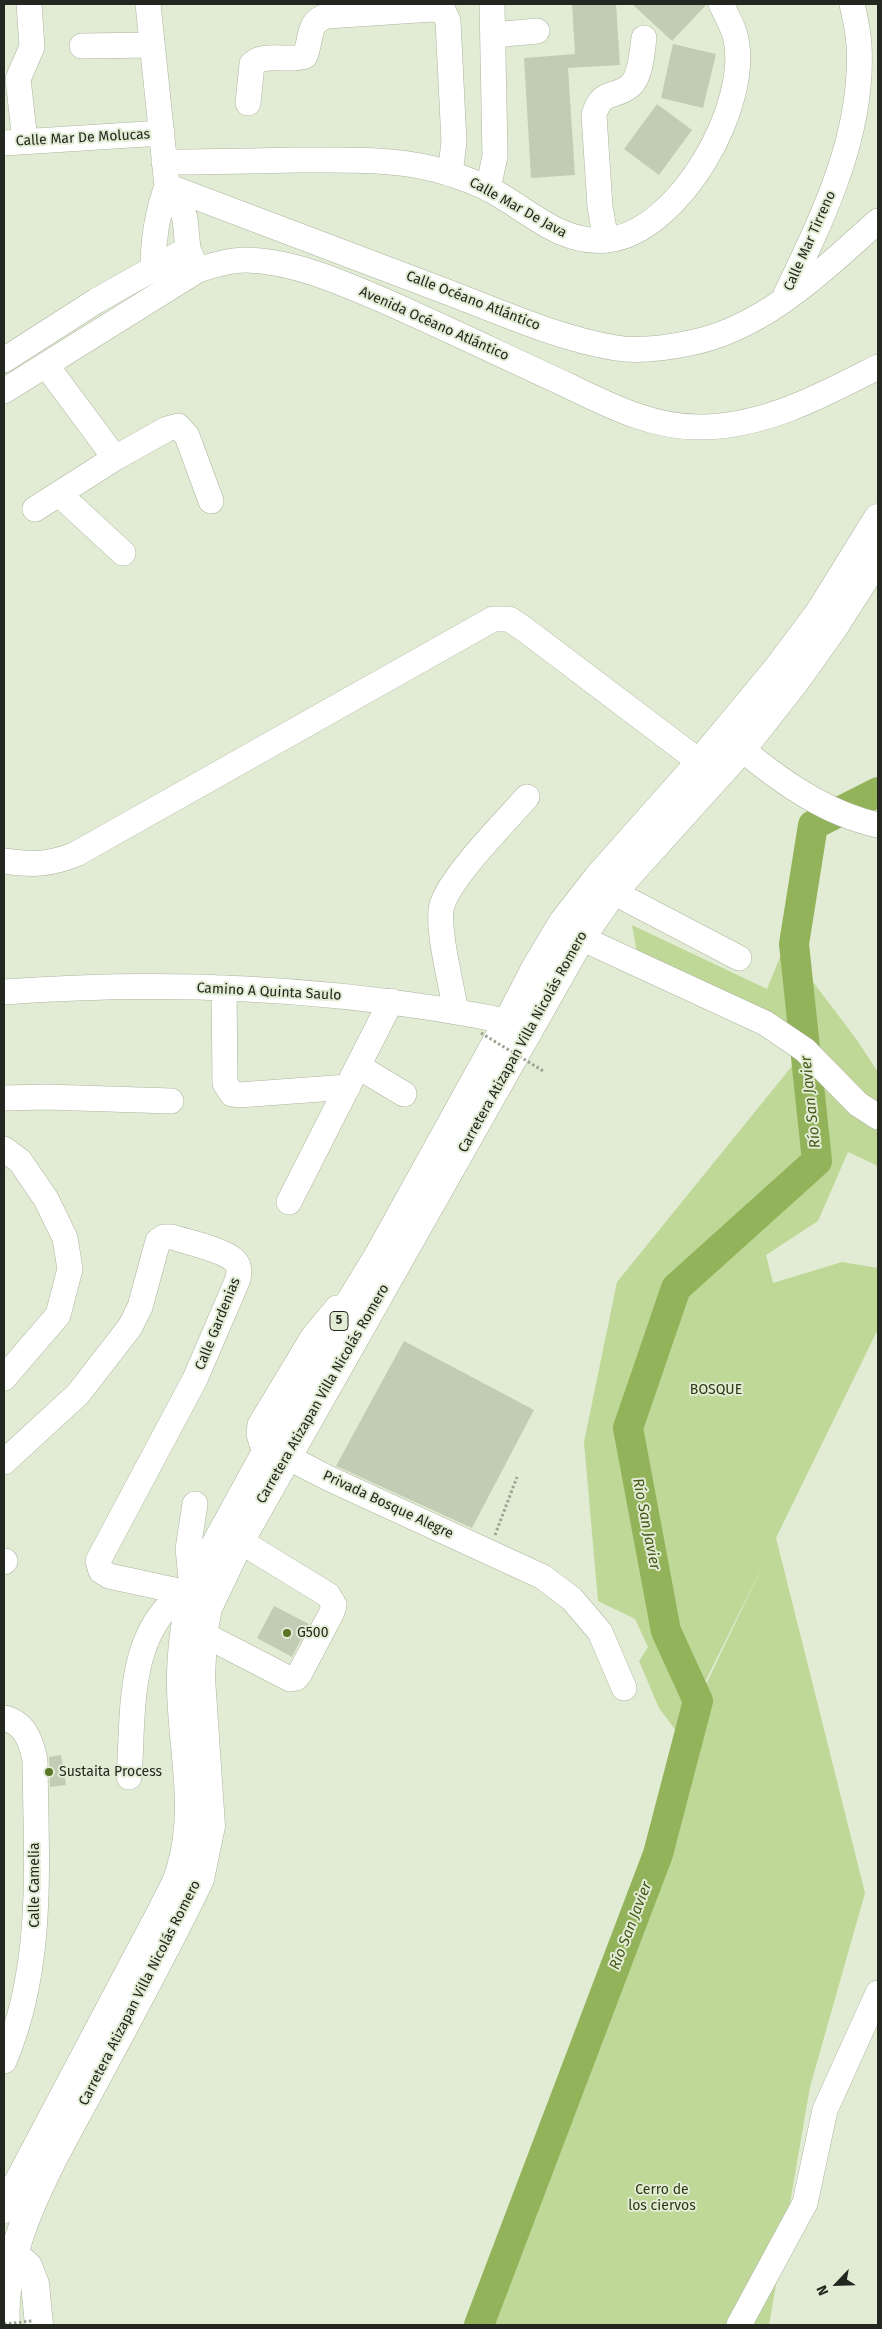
<!DOCTYPE html>
<meta charset="utf-8">
<style>
body{margin:0}
#map{position:relative;width:882px;height:2329px;overflow:hidden;background:#e2ecd4;font-family:"Fira Sans",sans-serif}
canvas{display:block}
.frame{position:absolute;inset:0;border:5px solid #24271f;pointer-events:none}
.north{position:absolute;left:812px;top:2259px;width:50px;height:50px;-webkit-text-stroke:4px #e2ecd4;paint-order:stroke;rotate:246deg;font-size:14px;font-weight:700;line-height:20px;text-align:center;color:#24271f}
.north::after{content:'';display:block;margin:auto;width:18px;height:22px;background:#24271f;clip-path:polygon(50% 0,100% 100%,50% 72%,0 100%)}
</style>
<div id="map">
<canvas width="882" height="2329"></canvas>
<div class="frame"></div>
<div class="north">N</div>
</div>
<script>
const c = document.querySelector('canvas').getContext('2d');
c.lineJoin = 'round';
function fillPath(path, color) { c.fillStyle = color; c.fill(path, 'evenodd'); }
function stroke(path, color, width, dash) { c.strokeStyle = color; c.lineWidth = width; c.lineCap = dash ? 'butt' : 'round'; c.setLineDash(dash || []); c.stroke(path); }
function label(font, color, halo, rows, align = 'center') {
  c.font = font + ' "Fira Sans",sans-serif'; c.lineWidth = 4; c.setLineDash([]); c.textBaseline = 'middle'; c.strokeStyle = halo; c.fillStyle = color; for (const [text, x, y, turn = 0] of rows) {
    c.save(); c.translate(x, y); c.rotate((+turn || 0) * Math.PI / 180); c.textAlign = isNaN(turn) ? turn : align; if (halo) c.strokeText(text, 0, 0); c.fillText(text, 0, 0); c.restore();
  }
}
fillPath(new Path2D(`
 M632 925 767 989 785 945 857 1040 878 1072V1166L848 1152 818 1221 766 1255 773 1283 842 1262 878 1268V1329L776 1538 865 1893 810 2087 769 2325H479L658 1854 698 1701 765 1561 697 1698 682 1739 659 1708 639 1661 648 1647 635 1619 598 1601 584 1442 617 1282 805 1050 640 970Z`), '#bfd898');
stroke(new Path2D(`
 M479 2325 658 1854 698 1701 666 1631 628 1428 676 1288 817 1161 794 944 813 825 878 792`), '#93b35a', 30);
fillPath(new Path2D(`
 M572 4H616L620 65 568 68 575 175 531 178 524 58 575 54Z
 M632 4H707L672 41Z
 M673 44 716 54 703 108 661 98Z
 M657 104 692 130 659 175 624 149Z
 M404 1341 534 1410 472 1528 336 1466Z
 M274 1606 309 1624 292 1657 257 1638Z
 M61 1755 66 1785 50 1787 49 1757Z`), '#c2ccb5');
const minor = new Path2D(`
 M148 4 167 186C157 214 153 238 153 267
 M493 35 537 31
 M82 46 151 45
 M248 103 252 64C265 52 289 62 305 56 312 39 307 21 327 16L433 9 444 12 448 21 454 142 450 174
 M25 141 18 79 32 47 29 4
 M4 143 162 133
 M164 162C208 162 251 161 294 160 341 160 388 158 434 169 452 174 470 180 487 188 527 208 559 245 607 240 679 233 753 103 735 35 732 25 726 14 721 4
 M167 186C258 221 350 255 442 290 498 311 556 338 616 348 640 352 666 348 690 343 765 328 823 270 878 221
 M167 186 180 203 185 219 188 249 194 263
 M488 189 495 156 492 4
 M606 240 600 207 594 115C602 87 616 100 632 84 641 74 642 51 644 38
 M786 294C823 217 864 134 859 45 858 31 855 17 852 4
 M4 360 96 301 188 249
 M46 365 115 458
 M4 391 198 270C213 265 230 260 246 260 294 261 343 283 387 302 448 329 508 358 569 386 612 407 656 429 705 427 768 425 823 395 878 367
 M59 494 123 553
 M35 509 115 458 167 429 178 426 187 436 211 501
 M742 749C781 782 827 814 878 825
 M4 861C33 865 49 865 76 854L493 619H509L524 629 700 762
 M613 892 739 958
 M581 938 765 1023 805 1050 858 1104 878 1117
 M224 988 225 1083 232 1094 239 1095 348 1087
 M4 992C178 979 355 989 526 1025
 M456 1012C452 987 436 927 442 905 451 876 505 822 527 797
 M359 1067 404 1094
 M4 1098 47 1097 171 1101
 M4 1149 20 1161 46 1199 65 1238 70 1269 58 1315 4 1378
 M289 1202 391 1001
 M337 1308 313 1337 260 1425 259 1434 262 1444 330 1479 543 1577 572 1599 600 1632 624 1688
 M4 1462 78 1394 130 1327 140 1307 158 1241 164 1237H172C187 1242 225 1250 235 1261 240 1266 239 1273 238 1279L195 1379 98 1561 101 1571 109 1576 183 1592
 M4 1562 5 1561
 M203 1634 290 1679 296 1678 300 1673 332 1612 334 1605 328 1595 240 1541
 M4 1718C25 1723 31 1741 35 1760 36 1862 45 1965 4 2061
 M129 1777C134 1711 125 1626 192 1587L188 1549 195 1504
 M739 2325 805 2203 825 2110 878 1993`);
const major = new Path2D(`
 M4 2209 161 1912C167 1899 176 1885 180 1871 200 1807 180 1743 181 1678 181 1647 186 1617 192 1587L334 1328 378 1256 508 1021 536 967 563 922 598 877 700 762 777 669 819 613 878 518
 M13 2253 28 2266 35 2284 39 2325
 M6 2325C0 2241 59 2149 97 2077 132 2011 168 1946 200 1879L211 1826 201 1678 203 1634 208 1608 240 1541 581 938 613 892 742 749 794 683 834 627 878 558`);
stroke(minor, '#abb49e', 26);
stroke(major, '#abb49e', 29);
stroke(new Path2D(`
 M495 1535 517 1477`), '#9ba391', 3, [2.5, 2.5]);
stroke(minor, '#fff', 25);
stroke(major, '#fff', 28);
stroke(new Path2D(`
 M481 1033 545 1072
 M4 2324 32 2321`), '#9ba391', 3, [2.5, 2.5]);
for (const [x, y, r, color] of [
 [287,1633,5,"#5b7527"],
 [49,1772,5,"#5b7527"]
]) { const dot = new Path2D(); dot.arc(x, y, r, 0, 2 * Math.PI); c.fillStyle = color; c.fill(dot); stroke(dot, '#e2ecd4', 2); }
for (const [x, y, w] of [
 [339,1321,18]
]) { const box = new Path2D(); box.roundRect(x - w / 2, y - 9.5, w, 19, 4); c.fillStyle = '#e2ecd4'; c.fill(box); stroke(box, '#24271f', 1); }
label('bold 12px', '#24271f', null, [
 ["5",339,1321]
]);
label('14px', '#24271f', '#e2ecd4', [
 ["Calle Mar De Molucas",83,138,-3],
 ["Calle Mar De Java",518,208,29],
 ["Calle Mar Tirreno",810,241,-66],
 ["Calle Océano Atlántico",473,301,21],
 ["Avenida Océano Atlántico",434,324,24],
 ["Camino A Quinta Saulo",269,992,3],
 ["Carretera Atizapan Villa Nicolás Romero",523,1042,-61],
 ["Calle Gardenias",218,1324,-68],
 ["Carretera Atizapan Villa Nicolás Romero",323,1394,-60],
 ["Privada Bosque Alegre",388,1505,25],
 ["Calle Camelia",35,1885,-90],
 ["Carretera Atizapan Villa Nicolás Romero",140,1993,-63]
]);
label('14px', '#2b3812', '#e2ecd4', [
 ["BOSQUE",716,1390],
 ["Cerro de",662,2190],
 ["los ciervos",662,2206]
]);
label('14px', '#24271f', '#e2ecd4', [
 ["G500",297,1633],
 ["Sustaita Process",59,1772]
], 'left');
label('italic 15px', '#445919', '#e2ecd4', [
 ["Río San Javier",811,1102,-96],
 ["Río San Javier",646,1524,79],
 ["Río San Javier",631,1926,-69]
]);
</script>
